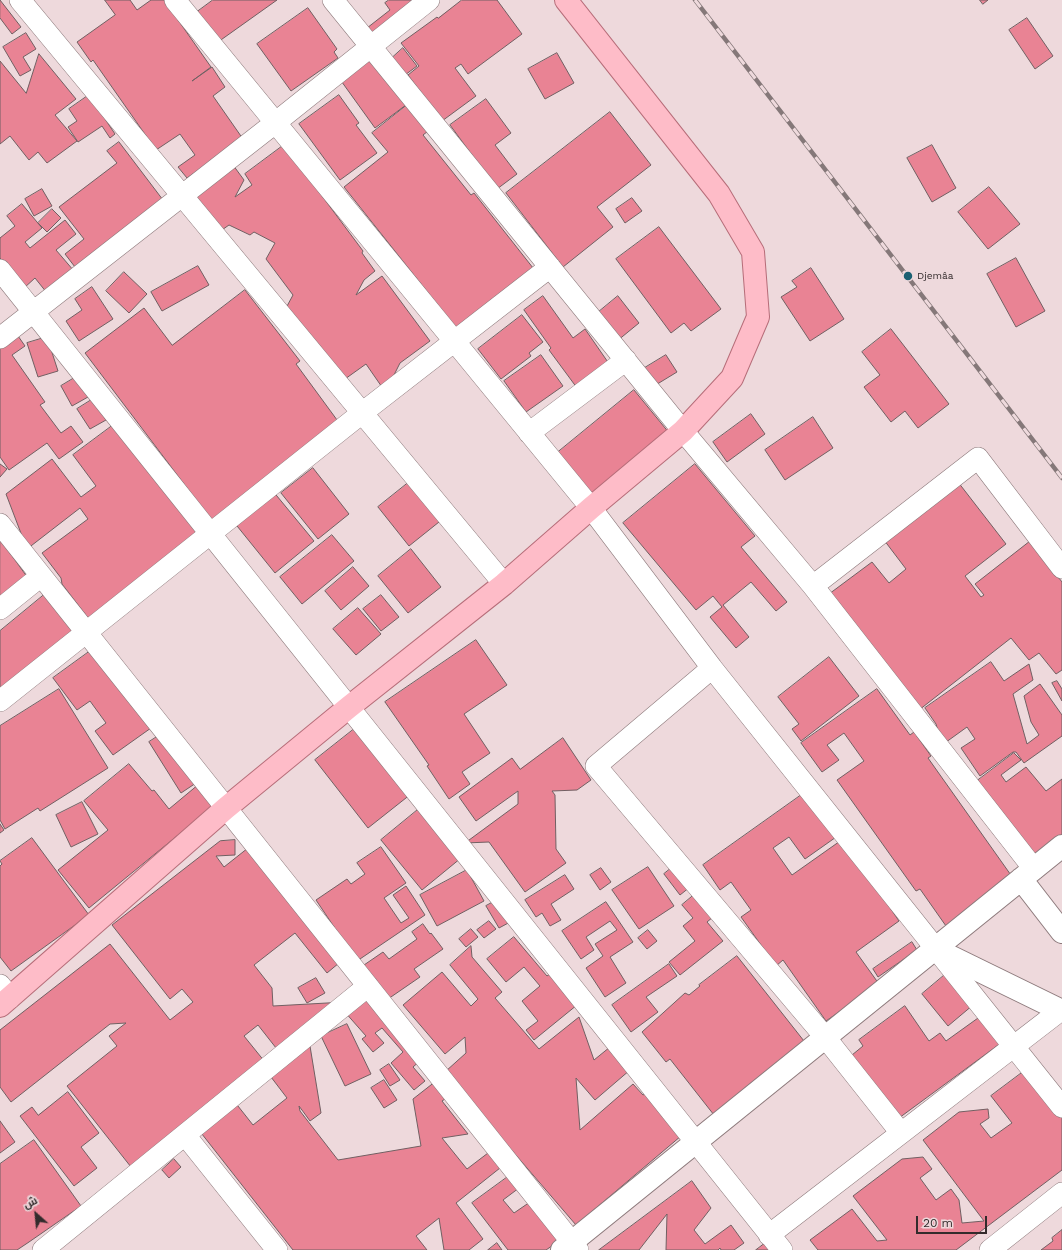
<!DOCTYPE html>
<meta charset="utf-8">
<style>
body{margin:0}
#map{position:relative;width:1062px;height:1250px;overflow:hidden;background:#eed9dc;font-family:"Work Sans",Cairo,sans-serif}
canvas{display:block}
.north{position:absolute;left:16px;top:1194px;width:40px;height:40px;-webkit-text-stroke:3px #eed9dc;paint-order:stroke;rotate:333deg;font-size:11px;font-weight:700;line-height:16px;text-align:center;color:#332b2c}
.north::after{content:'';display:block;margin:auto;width:14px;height:18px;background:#332b2c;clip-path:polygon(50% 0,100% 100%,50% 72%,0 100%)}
.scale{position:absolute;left:916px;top:1216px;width:71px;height:18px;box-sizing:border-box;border:2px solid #332b2c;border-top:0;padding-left:5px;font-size:12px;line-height:14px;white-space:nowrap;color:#332b2c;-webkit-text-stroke:3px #eed9dc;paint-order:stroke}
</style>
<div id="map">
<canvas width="1062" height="1250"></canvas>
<div class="north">ش</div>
<div class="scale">20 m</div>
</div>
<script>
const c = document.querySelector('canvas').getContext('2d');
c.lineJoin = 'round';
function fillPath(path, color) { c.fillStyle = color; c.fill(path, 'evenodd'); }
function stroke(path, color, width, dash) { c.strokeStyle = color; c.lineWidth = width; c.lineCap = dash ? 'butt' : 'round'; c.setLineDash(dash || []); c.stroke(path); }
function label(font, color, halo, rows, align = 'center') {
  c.font = font + ' "Work Sans",sans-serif'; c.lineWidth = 4; c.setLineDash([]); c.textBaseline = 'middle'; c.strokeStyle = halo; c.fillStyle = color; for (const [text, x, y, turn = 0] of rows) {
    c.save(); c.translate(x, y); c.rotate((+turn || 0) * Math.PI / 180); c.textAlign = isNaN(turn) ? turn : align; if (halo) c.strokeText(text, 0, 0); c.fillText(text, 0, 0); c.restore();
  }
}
const building = new Path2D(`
 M0 0 21 27 12 34 0 18Z
 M105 0H130L137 10 151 0H164L211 67 192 81 212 67 225 87 213 96 243 139 187 178 178 167 195 155 180 134 156 150 93 60 91 62 77 42 115 15Z
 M213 0H277L218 42 197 12Z
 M389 0H422L375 38 367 28 390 10 385 3Z
 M462 0H497L522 34 468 74 461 64 455 68 476 96 442 121 408 75 419 66 401 43 437 17 438 18Z
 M980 0H988L983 4Z
 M308 8 337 49 334 52 338 58 291 91 257 44Z
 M1027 18 1053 56 1035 69 1009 30Z
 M26 33 36 49 23 57 31 70 20 76 3 47Z
 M403 48 417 66 405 75 392 58Z
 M557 53 574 83 545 99 528 69Z
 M39 54 76 99 55 115 77 141 47 163 38 152 29 160 10 136 0 144V61L26 93Z
 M369 57 410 102 375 128 339 78Z
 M89 95 115 134 110 138 102 126 78 142 68 127 77 121 69 109Z
 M339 95 359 123 356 125 377 153 340 180 299 124Z
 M486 99 511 133 495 145 517 174 497 189 450 125Z
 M411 102 432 128 423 135 471 195 474 193 537 273 460 333 344 187 388 152 372 133Z
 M610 112 651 165 597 207 613 227 563 267 506 193Z
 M119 142 163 200 75 267 65 254 84 239 59 207 117 163 107 151Z
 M284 145 363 251 362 253 375 271 364 280 356 295 382 276 430 341 400 363 388 387 384 390 366 364 345 379 286 308 293 295 266 259 275 243 254 232 250 235 229 225 219 232 192 196 233 165 244 180 235 197 252 185 245 174Z
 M932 145 956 188 932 202 907 158Z
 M989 187 1020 224 988 249 958 212Z
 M42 189 52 206 34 216 25 199Z
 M632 198 642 211 625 223 616 209Z
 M22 204 42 228 25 242 30 248 65 220 76 234 56 250 74 271 47 293 35 278 24 288 0 258V238L15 226 7 216Z
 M52 209 61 218 47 232 38 223Z
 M659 227 721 309 691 331 684 323 671 333 616 259Z
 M1016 258 1045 311 1016 327 987 274Z
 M198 266 209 285 162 311 151 292Z
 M811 268 844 319 810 341 781 297 797 287 792 281Z
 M124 272 147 294 129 313 106 291Z
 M92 287 113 319 79 341 66 321 82 310 75 299Z
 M245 290 300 361 296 364 340 424 212 521 85 353 144 308 172 345Z
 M543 296 573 338 585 329 612 368 580 392 549 350 551 348 524 310Z
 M618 296 639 323 617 341 595 315Z
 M522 315 543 342 529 353 531 356 501 379 478 349Z
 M891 329 949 404 918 428 905 411 891 422 864 387 880 375 862 352Z
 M16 333 25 346 12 355 45 402 40 405 61 433 71 426 83 442 59 459 47 443 9 470 0 457V345Z
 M47 337 58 371 38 377 27 343Z
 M541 355 563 386 526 412 504 381Z
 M666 355 677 372 654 386 643 369Z
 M76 377 88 397 72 406 61 386Z
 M634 390 670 434 593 496 557 453Z
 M93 399 106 420 90 429 77 409Z
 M751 414 765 434 727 462 713 442Z
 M813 417 833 448 785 480 765 450Z
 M116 423 200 534 89 619 62 584 61 578 42 553 88 519 80 508 27 549 6 494 52 459 81 497 96 486 73 455Z
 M0 464 7 469 0 477Z
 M695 464 755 536 741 547 787 602 776 611 751 582 723 605 749 637 736 648 710 617 722 607 713 596 696 610 623 523Z
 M313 468 349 514 318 539 281 493Z
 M413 479 444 518 409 546 378 507Z
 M958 482 1006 544 965 576 981 597 984 595 975 584 1030 541 1062 582V670L1056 674 1039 653 1029 660 1011 638 919 710 829 594 872 562 889 583 906 569 884 540Z
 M272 490 314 541 275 573 233 521Z
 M332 535 354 561 302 604 280 577Z
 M0 539 30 581 0 602Z
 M411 549 441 587 408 613 378 576Z
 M353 567 369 586 341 610 325 591Z
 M50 590 80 626 0 692V631Z
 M381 595 399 617 381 631 363 609Z
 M358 608 381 634 356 655 333 629Z
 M476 640 507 685 464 714 490 753 462 772 470 784 449 799 427 766 429 765 385 702Z
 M93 649 151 728 113 755 95 731 106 723 90 701 77 710 53 678Z
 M829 657 859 696 801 741 792 729 799 724 778 697Z
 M991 662 1004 681 1029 664 1033 680 1013 694 1027 744 1039 735 1031 722 1024 696 1040 684 1062 715V736L1024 763 1016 752H1013L980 776 961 748 975 739 967 727 942 745 936 724 925 708Z
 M1057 681 1062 689V701L1052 683Z
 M59 689 108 768 40 811 38 808 5 829 0 820V726Z
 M877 689 910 735 914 732 931 756 928 758 1013 878 946 926 920 889 916 891 837 780 864 761 844 733 827 745 839 760 822 772 801 743Z
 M358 726 411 794 368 828 315 760Z
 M163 733 196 783 181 793 149 742Z
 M563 738 591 780 577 790 552 791 555 795 556 849 566 863 525 892 489 842 465 843 518 804V791L476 821 459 797 512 758 520 769Z
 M1014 753 1021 760 1001 775 1006 782 1026 767 1046 791 1062 779V835L1032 859 973 784Z
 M129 764 152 791 154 790 169 809 199 784 216 804 89 908 58 870 108 830 84 801Z
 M807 791 839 835 805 859 789 837 773 848 792 875 843 839 899 921 856 952 879 984 826 1021 783 960 776 966 741 917 751 910 731 882 720 890 703 865Z
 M82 802 98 834 71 847 56 815Z
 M420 808 461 858 422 890 381 840Z
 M0 824 4 830 0 833Z
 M32 838 89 915 11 971 0 957V866L2 864 0 861Z
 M235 840V855L216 856 224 867 248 848 339 963 327 973 295 933 254 965 272 988 273 1006 345 1002 280 1053 258 1025 244 1036 265 1062 131 1167 67 1086 117 1046 109 1036 126 1023 110 1024 11 1102 0 1087V1030L110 944 170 1020 193 1002 182 989 170 999 112 925 220 841Z
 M381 847 406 883 384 898 401 923 409 918 393 895 406 886 425 915 357 961 316 900 347 879 351 884 365 874 357 863Z
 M674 866 690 887 680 895 664 874Z
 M648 867 674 906 639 929 612 890Z
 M601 868 611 882 600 890 590 875Z
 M467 870 484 901 437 926 420 895Z
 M565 875 574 889 551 904 561 920 550 926 542 913 536 917 525 900Z
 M694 895 713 917 707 922 723 941 680 975 669 962 695 941 683 926 693 918 682 905Z
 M499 899 512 921 499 928 486 906Z
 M606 902 633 942 610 957 626 983 605 997 586 968 603 956 595 944 617 930 610 921 586 937 594 950 581 959 562 931Z
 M489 921 496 929 484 938 477 930Z
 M423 924 430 934 431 933 443 949 414 969 420 977 388 999 364 965 383 952 389 959 417 939 412 932Z
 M471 929 478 937 466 947 459 939Z
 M648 930 657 941 647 949 638 938Z
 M514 937 547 976 554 971 577 1005 534 1040 526 1030 538 1021 522 1001 540 986 524 967 506 982 487 959Z
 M912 942 917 950 878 977 873 969Z
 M471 946 472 957 502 992 495 998 539 1049 579 1017 594 1060 610 1047 630 1070 595 1100 576 1078 580 1130 633 1084 643 1095 645 1094 681 1136 576 1225 466 1097 446 1071 466 1053 465 1037 445 1054 403 1005 442 972 471 1006 478 999 450 965Z
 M737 956 804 1041 714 1115 670 1059 666 1062 642 1032 685 993 689 995 700 986 699 985Z
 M669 964 677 976 646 997 658 1012 631 1032 612 1005Z
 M947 973 973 1005 948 1026 922 994Z
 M316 978 325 993 307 1003 298 988Z
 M364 994 421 1060 413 1067 425 1081 414 1090 391 1063 403 1052 382 1028 375 1033 384 1043 373 1052 362 1039 366 1036 344 1011Z
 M905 1006 929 1041 940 1033 946 1041 985 1013 1005 1040 899 1118 852 1055 863 1046 859 1040Z
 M347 1024 371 1074 345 1086 321 1036Z
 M310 1046 321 1113 310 1121 299 1106 300 1111 338 1160 421 1146 413 1099 436 1081 448 1097 442 1101 468 1134 442 1138 467 1169 488 1153 500 1168 456 1203 483 1239 469 1250H444L439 1218 416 1236 427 1250H293L198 1129 234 1101 253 1125 287 1098 271 1077Z
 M389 1064 400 1080 390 1086 380 1070Z
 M1027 1069 1062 1102V1170L956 1250H818L810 1240 852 1209 877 1241 887 1240 853 1196 902 1159 923 1157 932 1169 920 1178 936 1200 951 1189 959 1200 962 1223 984 1221 923 1140 959 1112 988 1109 989 1118 980 1124 991 1138 1012 1123 991 1096Z
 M384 1080 397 1100 384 1108 371 1088Z
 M68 1092 99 1133 81 1147 97 1168 74 1186 20 1116 32 1107 38 1115Z
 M0 1121 15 1142 0 1153Z
 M34 1140 81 1206 29 1242 17 1250H0V1164Z
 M174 1159 181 1167 169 1178 162 1170Z
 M509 1176 519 1188 503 1200 514 1213 530 1202 559 1241 546 1250H508L472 1203Z
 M692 1181 711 1208 694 1230 705 1244 731 1225 744 1243 734 1250H721L720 1248 718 1250H666L667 1214 639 1250H599Z
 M1062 1230V1250H1041L1053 1241 1052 1238Z
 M772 1238 780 1250H756Z
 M497 1243 502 1250H488Z`);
fillPath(building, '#e98394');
stroke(building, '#715f62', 1);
const street = new Path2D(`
 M20 0 504 584
 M175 0 591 508 712 668 1062 1107
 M333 0 683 431 813 586 1034 869
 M0 270 782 1250
 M0 338 275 123 429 0
 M529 433 626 360
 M0 524 578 1250
 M813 586 978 458 1062 568
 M0 609 41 576
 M712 668 596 766 825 1037 901 1133
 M0 701 362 413 550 267
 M0 985 10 998
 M185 1135 277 1250
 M769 1235 1061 1010
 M43 1250 368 986
 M990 1250 1062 1193`);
const secondary = new Path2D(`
 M1021 879 1062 932
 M935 949 1062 1011
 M562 1250 1062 846`);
const primary = new Path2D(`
 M0 1006 226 808 349 707 504 584 591 508 683 431 732 378 758 317 753 252 719 194 566 0`);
stroke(street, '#8d7a7c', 22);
stroke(secondary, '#8d7a7c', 24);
stroke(primary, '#b66d79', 24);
stroke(street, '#fff', 21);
stroke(secondary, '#fff', 22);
stroke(primary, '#febcc8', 22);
const rail = new Path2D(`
 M695 0 1062 478`);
stroke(rail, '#857879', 4.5);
stroke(rail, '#eed9dc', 3, [9]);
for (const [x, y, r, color] of [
 [908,276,5,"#1b6072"]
]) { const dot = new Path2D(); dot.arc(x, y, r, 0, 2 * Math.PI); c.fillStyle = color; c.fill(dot); stroke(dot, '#eed9dc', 1.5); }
label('10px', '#332b2c', '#eed9dc', [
 ["Djemâa",917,276]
], 'left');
</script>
